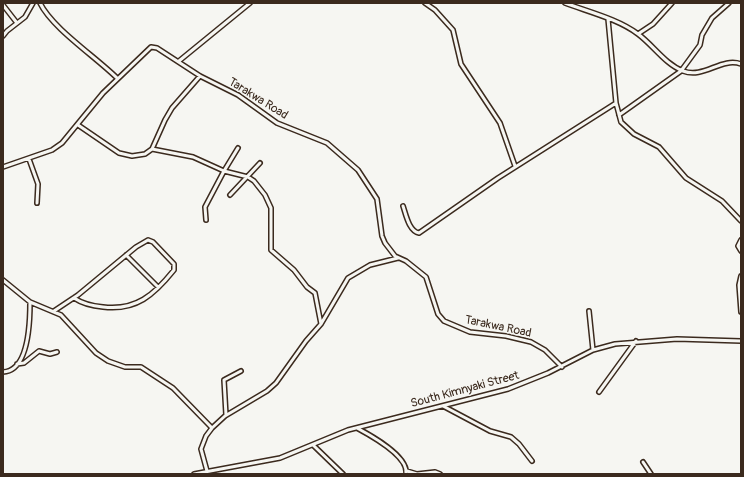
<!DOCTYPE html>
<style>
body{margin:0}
#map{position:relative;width:744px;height:477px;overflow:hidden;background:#f6f6f2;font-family:Pangolin,sans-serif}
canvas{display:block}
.frame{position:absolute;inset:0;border:4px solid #3b2a1e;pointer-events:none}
</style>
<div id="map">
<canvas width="744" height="477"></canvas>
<div class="frame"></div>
</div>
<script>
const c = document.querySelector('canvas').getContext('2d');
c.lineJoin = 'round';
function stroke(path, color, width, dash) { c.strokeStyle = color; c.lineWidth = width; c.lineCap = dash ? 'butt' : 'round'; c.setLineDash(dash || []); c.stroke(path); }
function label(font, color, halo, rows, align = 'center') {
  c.font = font + ' Pangolin,sans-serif'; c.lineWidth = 3; c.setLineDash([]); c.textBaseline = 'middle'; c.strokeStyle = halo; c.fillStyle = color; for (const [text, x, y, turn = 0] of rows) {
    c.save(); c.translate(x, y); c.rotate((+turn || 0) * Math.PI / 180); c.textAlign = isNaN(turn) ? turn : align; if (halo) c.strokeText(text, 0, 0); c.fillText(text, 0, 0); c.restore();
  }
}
const street = new Path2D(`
 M40 3C52 28 96 57 117 78
 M425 3 435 10 453 30 461 64 500 123 515 166
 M565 3C589 12 618 19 638 34 653 45 665 64 683 71 704 79 721 57 741 64
 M3 5 17 23
 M608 19 616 103 621 122 634 134 659 147 686 178 722 201 741 221
 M638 34 653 24 672 3
 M3 36 7 31 25 17 33 3
 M179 61 250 3
 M619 115 681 71 700 45 702 35 712 18 729 3
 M78 125 119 153 132 156 145 154 152 149 165 120 172 108 200 76
 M152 149 193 157 224 171 248 177 254 181 265 195 271 208V250L294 270 307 287 315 293 321 324
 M29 159 38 184 37 203
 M3 167 52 150 62 143 103 93 151 47 157 48 200 76 238 95 277 123 327 143 358 170 377 199 382 236 385 243 395 256 406 261 426 277 438 314 444 321 470 332 506 336 531 342 545 350 562 367
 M230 195 260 163
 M403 206C406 215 409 231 419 233L498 178 616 103
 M206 220 205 207 224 171 238 148
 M741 240 738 246 741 251
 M126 255 158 287
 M741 276 739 285 741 312
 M3 280 30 302 61 315 96 353 108 361 125 367H141L173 388 212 428
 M54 311 78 295 136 247 148 240 153 242 174 264V270C154 295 136 311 103 307 92 306 83 304 74 298
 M589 311 593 350
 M17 364 24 363 39 351 50 354 57 352
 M3 372C29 371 30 321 30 302
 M599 392 636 341
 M443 406 490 431 511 437 519 444 532 461
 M226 415 224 380 241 371
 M357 428C370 435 409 456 406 474
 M313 445 343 474
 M643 462 651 474
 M207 471 201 449 206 436 212 428 225 416 267 391 276 383 306 341 321 324 348 278 370 265 398 258
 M407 471 417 474 435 472 440 474
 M194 474 280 458 348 430 508 389 548 373 593 350 615 344 677 339 741 341`);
stroke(street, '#3b2a1e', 6);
stroke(street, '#f6f6f2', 3);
label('12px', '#3b2a1e', '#f6f6f2', [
 ["Tarakwa Road",258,99,32],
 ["Tarakwa Road",498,327,12],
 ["South Kimnyaki Street",465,390,-15]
]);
</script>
